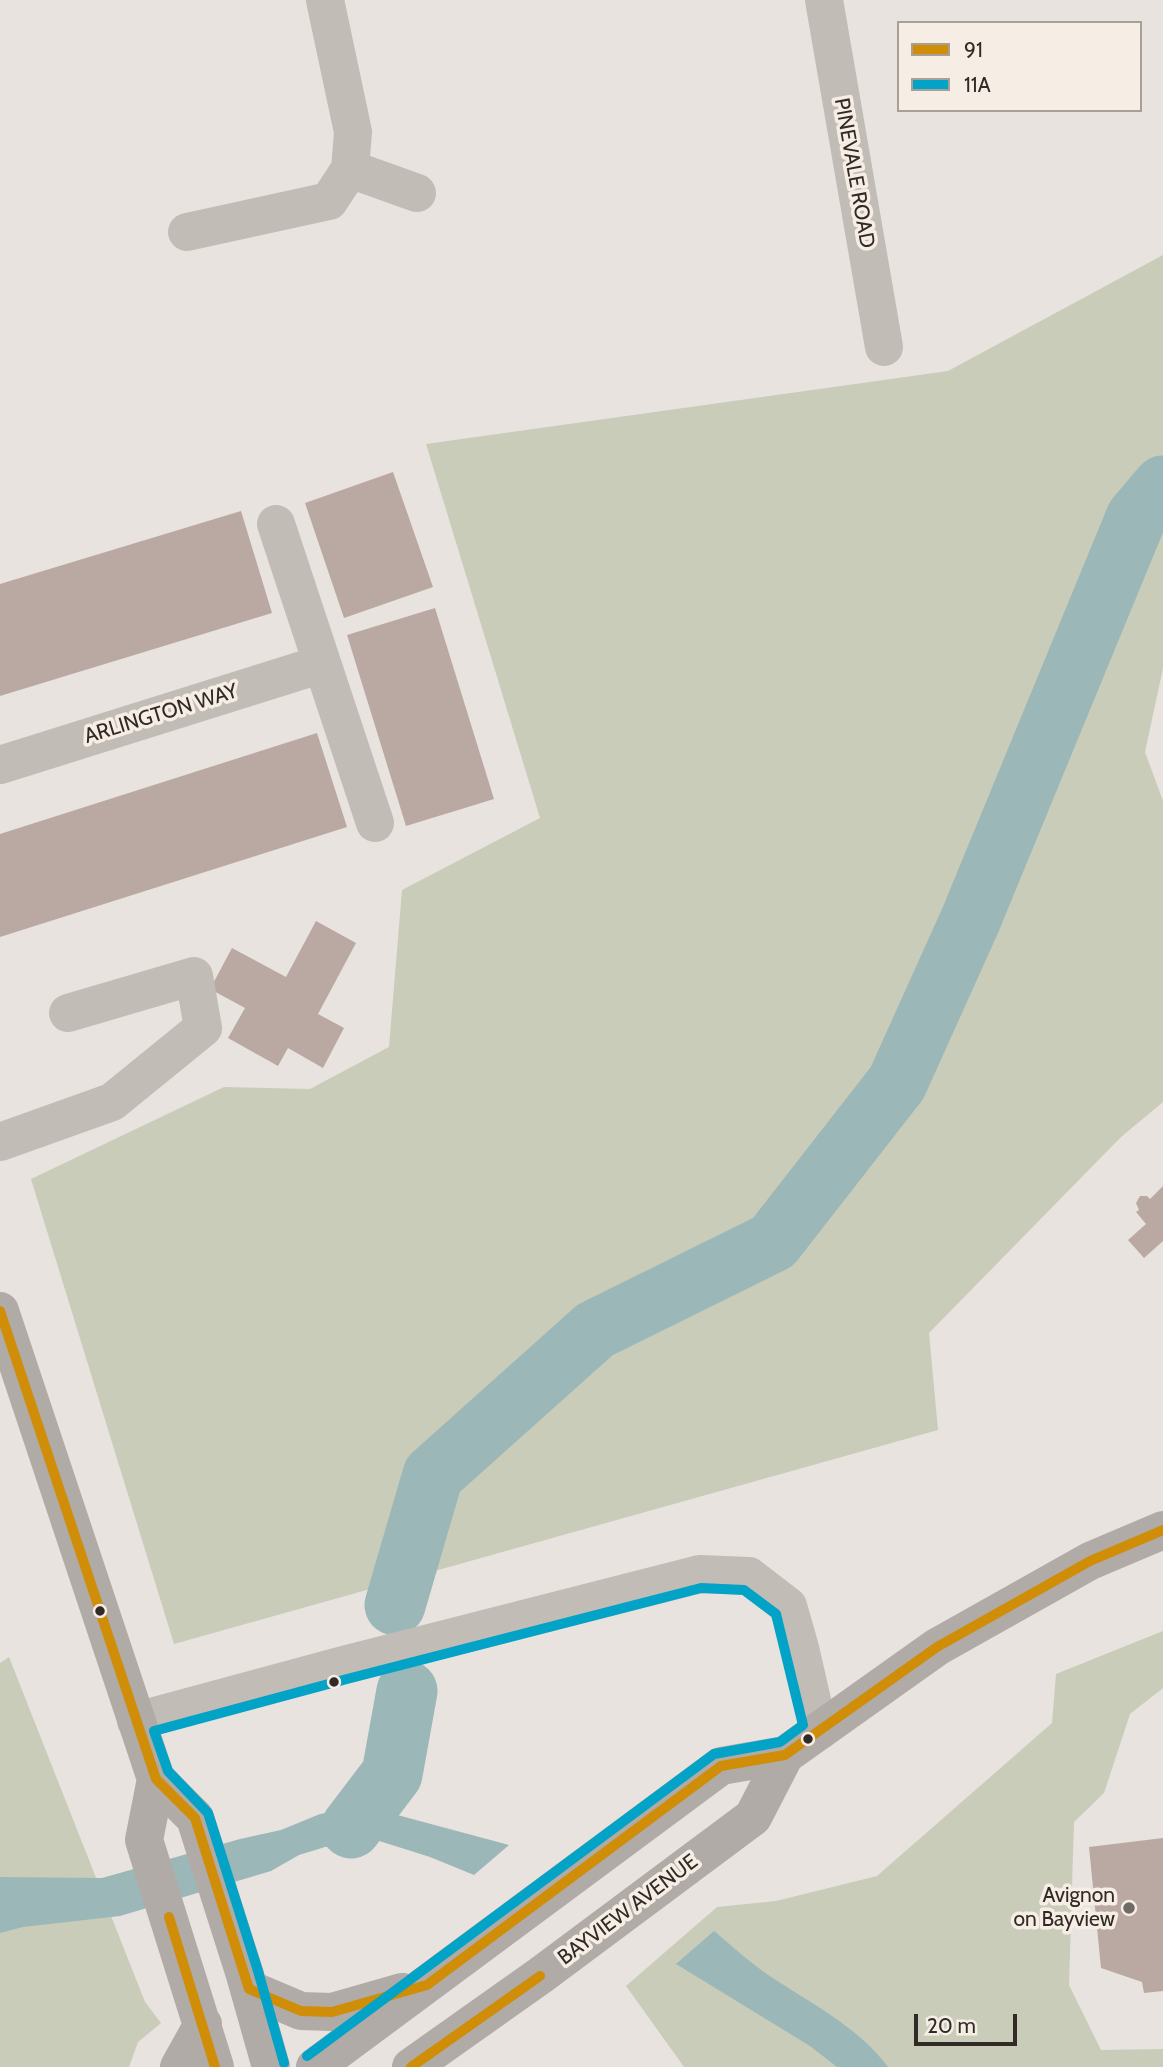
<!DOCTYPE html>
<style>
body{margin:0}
#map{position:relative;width:1163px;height:2067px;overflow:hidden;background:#e8e3de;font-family:Cabin,sans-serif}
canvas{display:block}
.legend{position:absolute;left:897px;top:21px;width:245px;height:91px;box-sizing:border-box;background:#f6eee5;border:2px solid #a7a099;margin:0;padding:9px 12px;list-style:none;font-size:21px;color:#312a26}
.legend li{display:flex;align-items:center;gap:14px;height:35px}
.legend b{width:35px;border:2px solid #a7a099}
.scale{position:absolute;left:914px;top:2014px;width:103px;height:32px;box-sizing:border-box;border:4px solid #312a26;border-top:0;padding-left:9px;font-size:21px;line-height:24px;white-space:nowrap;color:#312a26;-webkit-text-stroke:5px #f6eee5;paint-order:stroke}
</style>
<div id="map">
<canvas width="1163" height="2067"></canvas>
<ul class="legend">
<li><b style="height:9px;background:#cf8d08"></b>91</li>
<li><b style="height:9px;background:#02a3c6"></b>11A</li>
</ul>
<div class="scale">20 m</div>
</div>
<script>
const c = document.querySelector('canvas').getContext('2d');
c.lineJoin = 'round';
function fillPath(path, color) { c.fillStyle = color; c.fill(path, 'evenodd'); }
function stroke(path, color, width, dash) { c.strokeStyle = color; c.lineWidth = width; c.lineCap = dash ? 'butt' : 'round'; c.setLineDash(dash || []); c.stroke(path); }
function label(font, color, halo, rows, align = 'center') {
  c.font = font + ' Cabin,sans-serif'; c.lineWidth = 7; c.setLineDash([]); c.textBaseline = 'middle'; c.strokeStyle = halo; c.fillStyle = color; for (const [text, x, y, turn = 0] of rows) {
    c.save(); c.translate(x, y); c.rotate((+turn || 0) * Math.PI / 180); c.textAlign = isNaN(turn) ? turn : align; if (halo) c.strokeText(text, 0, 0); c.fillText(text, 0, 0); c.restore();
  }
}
fillPath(new Path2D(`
 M1163 255V668L1145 752 1163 801V1102L1121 1137 929 1333 938 1430 174 1644 31 1179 224 1087 310 1089 389 1047 402 890 540 818 426 444 948 371Z
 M1163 1631V1688L1130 1714 1104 1793 1074 1822 1069 1985 1101 2050 1163 2049V2067H684L626 1986 717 1907 776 1901 877 1876 1052 1723 1056 1674Z
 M9 1657 145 2002 161 2023 138 2042 129 2067H0V1663Z`), '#c9ccb9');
fillPath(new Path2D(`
 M366 1807H381L390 1813 509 1845 474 1875 430 1857 373 1839 325 1847 299 1855 271 1871 120 1916 23 1927 0 1933V1877L102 1878 240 1839 281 1830 320 1814Z
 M714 1931C731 1945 747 1960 764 1972 806 2001 857 2025 888 2067H837L810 2046 676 1964Z`), '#9cb7b8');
stroke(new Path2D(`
 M395 1605 433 1475 595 1330 773 1242 897 1083 970 921 1136 518 1163 486
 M351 1828 392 1774 407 1691`), '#9cb7b8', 61);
fillPath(new Path2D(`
 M393 472 433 587 344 618 305 503Z
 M241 511 272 613 0 696V584Z
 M435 608 494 799 406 826 347 635Z
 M317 733 347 827 0 937V834Z
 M316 921 356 943 318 1014 344 1028 323 1068 288 1048 278 1066 228 1038 245 1008 210 989 232 948 286 977Z
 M1163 1186V1241L1144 1258 1128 1240 1146 1224 1136 1212 1139 1210 1136 1203 1140 1196H1147L1150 1199Z
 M1163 1838V1991L1144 1993 1142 1982 1101 1968 1089 1847Z`), '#baa9a2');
stroke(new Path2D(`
 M325 0 353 132 350 169
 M824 0 884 347
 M187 232 329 201 350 169 417 193
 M276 524 375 823
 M0 765 322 664
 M0 1142 112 1102 203 1028 194 976 68 1013
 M136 1721 343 1665 700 1574 749 1576 788 1606 800 1648 819 1731`), '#c2bcb7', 38);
stroke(new Path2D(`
 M0 1311 156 1779 195 1818 245 1975 271 2067
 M156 1779 144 1840 215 2067
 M249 1989 301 2011 332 2012 402 1992
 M179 2067 203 2024
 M315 2067 721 1766 785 1755 937 1647 1090 1561 1163 1530
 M411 2067 541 1975 753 1817 785 1755`), '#b0aba7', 38);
stroke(new Path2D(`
 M0 1311 156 1779 195 1818 249 1989 301 2011 332 2012 427 1985 721 1766 785 1755 937 1647 1090 1561 1163 1530
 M169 1917 215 2067
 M411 2067 540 1976`), '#cf8d08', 10);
stroke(new Path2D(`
 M284 2063 258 1971 208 1813 168 1771 154 1731 347 1679 701 1588 744 1590 776 1614 803 1725 780 1742 714 1754 307 2056`), '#02a3c6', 10);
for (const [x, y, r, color] of [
 [100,1611,6,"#312a26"],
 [334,1682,6,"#312a26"],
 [808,1739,6,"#312a26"],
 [1129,1908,7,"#716b66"]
]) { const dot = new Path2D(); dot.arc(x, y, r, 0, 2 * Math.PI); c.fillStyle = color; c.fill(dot); stroke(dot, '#f6eee5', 2.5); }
label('21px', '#312a26', '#f6eee5', [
 ["PINEVALE ROAD",854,173,80],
 ["ARLINGTON WAY",161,714,-17],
 ["BAYVIEW AVENUE",628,1910,-37]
]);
label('21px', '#312a26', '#f6eee5', [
 ["Avignon",1115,1896],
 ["on Bayview",1115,1920]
], 'right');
</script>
